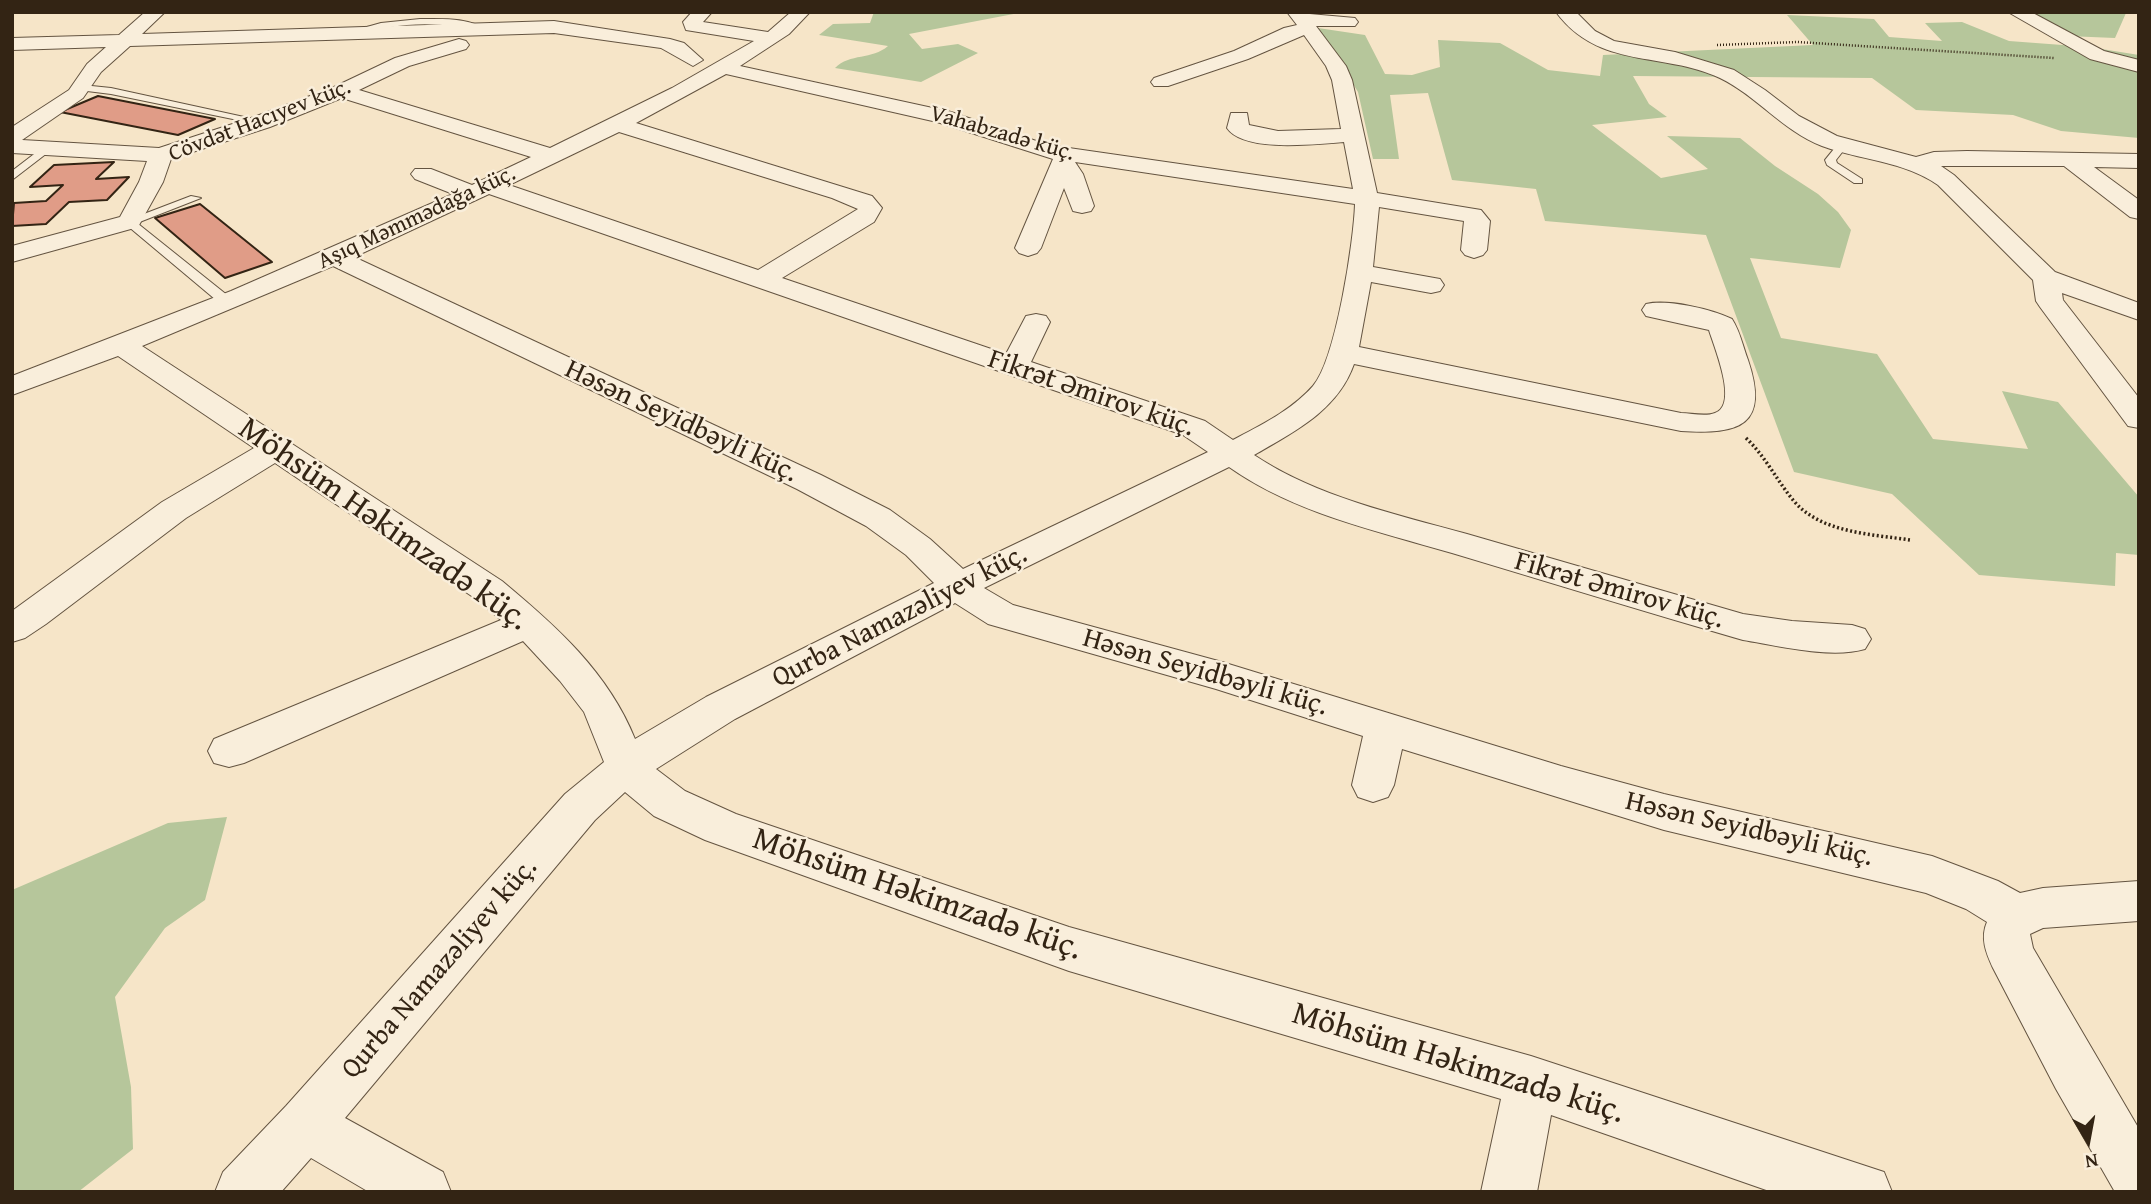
<!DOCTYPE html>
<meta charset="utf-8">
<style>
body{margin:0}
#map{position:relative;width:2151px;height:1204px;overflow:hidden;background:#f6e5c8;font-family:"Gentium Book Plus",serif}
canvas{display:block}
.frame{position:absolute;inset:0;border:14px solid #332414;pointer-events:none}
.north{position:absolute;left:2053px;top:1106px;width:70px;height:70px;-webkit-text-stroke:5px #f9eedb;paint-order:stroke;rotate:170deg;font-size:19px;font-weight:700;line-height:28px;text-align:center;color:#332414}
.north::after{content:'';display:block;margin:auto;width:24px;height:32px;background:#332414;clip-path:polygon(50% 0,100% 100%,50% 72%,0 100%)}
</style>
<div id="map">
<canvas width="2151" height="1204"></canvas>
<div class="frame"></div>
<div class="north">N</div>
</div>
<script>
const c = document.querySelector('canvas').getContext('2d');
c.lineJoin = 'round';
function fillPath(path, color) { c.fillStyle = color; c.fill(path, 'evenodd'); }
function stroke(path, color, width, dash) { c.strokeStyle = color; c.lineWidth = width; c.lineCap = dash ? 'butt' : 'round'; c.setLineDash(dash || []); c.stroke(path); }
function label(font, color, halo, rows, align = 'center') {
  c.font = font + ' "Gentium Book Plus",serif'; c.lineWidth = 5; c.setLineDash([]); c.textBaseline = 'middle'; c.strokeStyle = halo; c.fillStyle = color; for (const [text, x, y, turn = 0] of rows) {
    c.save(); c.translate(x, y); c.rotate((+turn || 0) * Math.PI / 180); c.textAlign = isNaN(turn) ? turn : align; if (halo) c.strokeText(text, 0, 0); c.fillText(text, 0, 0); c.restore();
  }
}
fillPath(new Path2D(`
 M874 12H1024L909 34 922 49 958 44 978 53 921 82 835 68C850 53 872 60 888 46L819 35 833 24 870 23Z
 M2023 12H2123L2126 13 2115 38 2067 36Z
 M1787 15 1874 19 1889 37 1942 41 1925 23 1962 22 2009 41 2089 47 2139 55V138L2061 131 2013 115 1916 110 1872 78 1633 76 1649 104 1667 117 1592 125 1661 178 1708 169 1667 136 1740 138 1775 166 1818 194 1838 212 1851 230 1840 268 1750 258 1781 338 1877 354 1933 439 2028 449 2002 391 2058 402 2139 497V555L2116 553 2115 586 1979 575 1892 494 1794 472 1706 235 1545 221 1536 189 1452 180 1428 93 1390 95 1399 159H1373L1358 92 1318 28 1365 35 1385 74 1412 75 1440 67 1438 40 1500 43 1548 70 1600 76 1603 55 1813 45Z
 M227 817 205 900 165 928 115 997 131 1087 133 1149 78 1192H12V890L168 823Z`), '#b6c69b');
const building = new Path2D(`
 M98 96 215 119 178 135 60 112Z
 M114 162 96 179 129 177 107 200 69 202 46 224 12 226 14 203 46 201 63 185 30 187 54 165Z
 M200 204 272 262 225 278 155 218Z`);
fillPath(building, '#e09c87');
stroke(building, '#332414', 2);
const service = new Path2D(`
 M420 19C442 19 470 17 488 31L484 34C442 19 396 23 353 35L349 32 381 23Z
 M82 85 111 88 267 122 262 125 111 94 79 90V86Z
 M1838 144 1847 146 1836 160 1837 163 1862 179V183H1854L1827 165 1825 160Z
 M42 148 51 150 12 180V171Z
 M191 196 201 198 137 223 232 299V305H222L123 222Z`);
const minor = new Path2D(`
 M145 12H165L142 34 554 21 670 39 684 43 703 60 693 66 661 48 554 33 130 46 101 72 83 98 22 140 159 148 254 117 334 87 395 58 459 39 466 41 469 45 466 49 409 66 359 90 550 148 672 88 754 41 686 30 683 22 692 12H712L703 22 768 32 791 12H810L789 34 740 66 951 112 1048 145 1353 189 1344 142C1317 144 1244 153 1227 128L1231 113H1247L1249 125 1278 131 1341 129 1332 80 1326 66 1304 35 1248 59 1168 86H1154L1151 82 1154 78 1234 51 1284 28 1297 25 1287 12 1355 18 1358 22 1355 26H1316L1346 66 1352 80 1377 193 1481 210 1490 221 1487 250 1483 255 1474 258 1465 255 1461 250 1464 221 1379 207 1373 267 1440 279 1444 285 1440 291 1431 293 1371 282 1359 347 1681 413C1691 413 1705 417 1715 413 1739 405 1714 347 1709 330L1646 316 1642 310 1646 304C1668 299 1712 309 1732 319 1740 331 1743 347 1748 360 1770 425 1740 435 1681 431L1354 364C1338 410 1294 432 1254 455 1317 497 1395 514 1467 534 1559 561 1651 587 1743 614L1792 621 1852 625 1865 629 1871 639 1865 649C1831 659 1779 646 1743 640 1646 612 1549 582 1452 553 1377 531 1294 513 1229 467L984 588 1013 605 1222 662 1561 766 1664 794 1932 856 1998 881 2020 893 2043 888 2139 881V921L2043 928 2030 934 2033 948 2139 1129V1192H2115L2056 1089 1993 968C1986 953 1980 938 1987 922L1966 909 1926 893 1664 830 1402 749 1394 785 1388 797 1373 802 1358 797 1352 785 1363 736 1216 689 988 624 955 603 735 719 656 769 685 791 736 814 1069 927 1531 1056 1884 1172 1892 1192H1772L1551 1115 1537 1192H1481L1501 1099 1069 971 705 840 654 816 625 792 595 820 345 1118 443 1172 451 1192H369L311 1158 281 1192H215L223 1172 286 1106 565 794 604 762 584 712 560 681 523 641 244 763 229 767 214 763 208 751 214 739 501 620 476 599 275 463 186 518 46 624 25 638 12 642V611L162 502 254 448 118 356 12 395V376L231 291 453 194 415 179 411 174 415 169H431L472 185 531 157 342 98 270 127 171 159 163 182 138 227 12 262V246L120 217 139 182 147 161 12 153V127L69 90 87 64 106 47 12 50V38L119 35ZM726 74 937 122 1053 159 1015 248 1019 253 1028 256 1037 253 1041 248 1064 188 1073 211 1082 213 1091 211 1094 206 1083 174 1075 162 1355 204C1354 240 1336 360 1313 386 1292 410 1261 425 1233 440L1205 421 1031 362 1050 322 1046 316 1036 314 1026 316 1006 354 782 278 874 222 882 208 872 196 636 123ZM619 132 832 198 858 209 758 270 509 185ZM489 194 1183 435 1208 452 963 569 930 539 890 510 821 475 354 257ZM333 266 797 489 866 526 906 555 934 583 706 697 635 739C608 672 556 626 502 581L142 346Z
 M1556 12H1576L1595 31 1614 41 1675 52 1734 70 1765 90 1799 116 1837 136 1916 157 1934 152 1967 151 2139 154V168L2094 167 2139 200V219L2130 217 2064 166H1941L1954 175 2055 272 2139 303V320L2062 293 2063 300 2139 398V428L2128 426 2040 307 2036 301 2033 280 1938 185C1904 161 1860 160 1822 146 1783 131 1757 96 1720 78 1662 51 1599 70 1556 12Z
 M2008 12H2031L2104 51 2139 60V72L2090 59Z`);
stroke(service, '#645441', 2);
stroke(minor, '#645441', 2);
stroke(new Path2D(`
 M1717 45 1797 42 2054 58`), '#332414', 2.5, [1, 2]);
stroke(new Path2D(`
 M1746 438C1765 456 1776 479 1793 500 1820 533 1871 534 1910 540`), '#332414', 3.5, [2, 2.5]);
fillPath(service, '#f9eedb');
fillPath(minor, '#f9eedb');
label('23px', '#332414', '#f9eedb', [
 ["Cövdət Hacıyev küç.",260,121,-21],
 ["Vahabzadə küç.",1002,134,16],
 ["Aşıq Məmmədağa küç.",417,218,-25]
]);
label('28px', '#332414', '#f9eedb', [
 ["Fikrət Əmirov küç.",1091,394,19],
 ["Həsən Seyidbəyli küç.",681,422,25],
 ["Fikrət Əmirov küç.",1619,591,16],
 ["Qurba Namazəliyev küç.",900,617,-27],
 ["Həsən Seyidbəyli küç.",1205,673,16],
 ["Həsən Seyidbəyli küç.",1749,830,13],
 ["Qurba Namazəliyev küç.",440,969,-49]
]);
label('33px', '#332414', '#f9eedb', [
 ["Möhsüm Həkimzadə küç.",383,525,35],
 ["Möhsüm Həkimzadə küç.",917,895,19],
 ["Möhsüm Həkimzadə küç.",1458,1064,17]
]);
</script>
